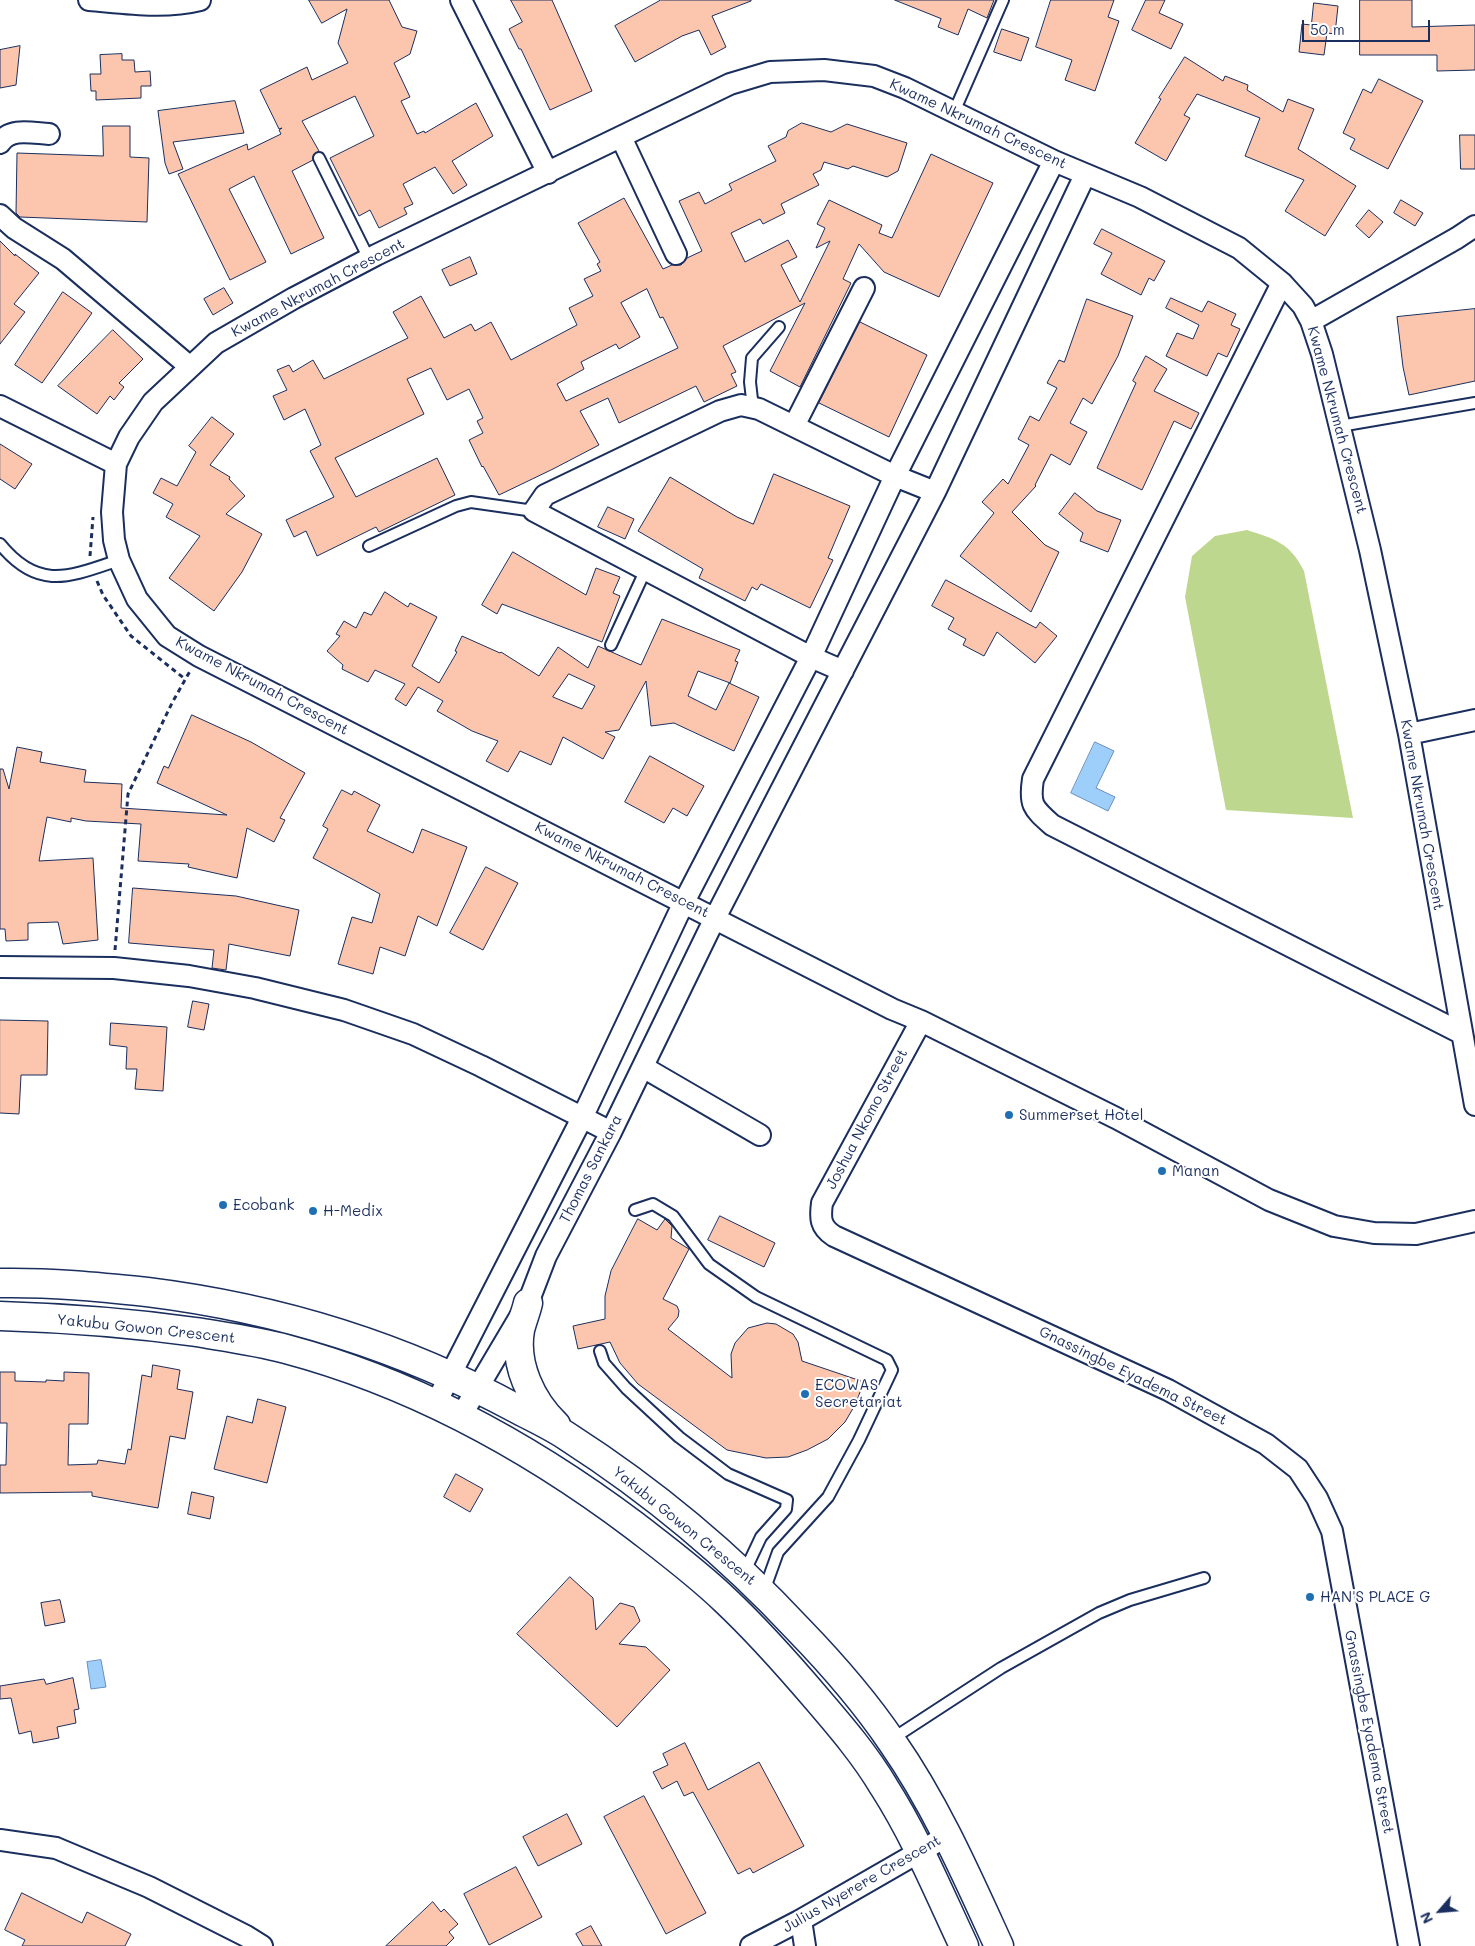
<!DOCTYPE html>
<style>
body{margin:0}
#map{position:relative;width:1475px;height:1946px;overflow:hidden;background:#fff;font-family:Mali,sans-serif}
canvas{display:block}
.north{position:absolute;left:1415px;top:1886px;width:50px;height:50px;-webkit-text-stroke:4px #fff;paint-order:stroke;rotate:243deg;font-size:14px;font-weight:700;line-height:20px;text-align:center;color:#1b2f5e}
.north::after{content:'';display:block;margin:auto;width:18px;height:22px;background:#1b2f5e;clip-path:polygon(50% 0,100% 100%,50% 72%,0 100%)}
.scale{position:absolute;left:1302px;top:20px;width:128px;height:22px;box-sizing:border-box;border:2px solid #1b2f5e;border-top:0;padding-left:6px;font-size:15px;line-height:18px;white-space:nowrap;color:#1b2f5e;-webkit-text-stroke:4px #fff;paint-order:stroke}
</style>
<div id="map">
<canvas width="1475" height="1946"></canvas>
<div class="north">N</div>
<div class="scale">50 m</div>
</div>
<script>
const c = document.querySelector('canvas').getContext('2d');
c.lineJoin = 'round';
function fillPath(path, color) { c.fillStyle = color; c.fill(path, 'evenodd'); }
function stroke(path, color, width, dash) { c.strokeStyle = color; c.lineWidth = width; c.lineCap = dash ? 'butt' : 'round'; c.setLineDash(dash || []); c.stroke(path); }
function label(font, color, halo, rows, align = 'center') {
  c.font = font + ' Mali,sans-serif'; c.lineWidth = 4; c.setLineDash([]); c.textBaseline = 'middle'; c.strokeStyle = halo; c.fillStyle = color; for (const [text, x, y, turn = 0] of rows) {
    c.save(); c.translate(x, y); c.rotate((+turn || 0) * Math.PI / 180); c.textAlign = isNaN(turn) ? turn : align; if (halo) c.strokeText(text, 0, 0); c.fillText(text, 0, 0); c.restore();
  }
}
fillPath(new Path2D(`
 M1247 530C1275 539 1290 543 1304 571L1353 818 1226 810 1185 597 1192 556 1215 536Z`), '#bed78e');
const water = new Path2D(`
 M1095 742 1114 751 1096 788 1115 797 1108 811 1071 793Z
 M101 1660 106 1687 91 1689 87 1662Z`);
fillPath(water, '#9ecffa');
stroke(water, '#6a8fbc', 1);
const building = new Path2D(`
 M309 0H389L402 27 417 31 410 54 394 63 410 97 401 101 417 134 424 131 425 133 476 103 493 136 452 161 467 185 453 194 435 167 403 184 413 204 404 208 407 214 379 228 370 210 359 216 330 158 374 136 355 96 302 121 319 151 314 154 313 160 292 171 324 238 291 254 254 176 229 189 266 262 230 280 178 174 247 144 248 150 281 134 279 130 282 128 279 129 260 90 307 67 312 80 348 63 338 43 347 9 322 23Z
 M511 0H552L592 91 550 110 521 49H519L509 29 522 22Z
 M661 0H751V1L712 16 726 47 711 55 699 30 682 36 635 62 615 26Z
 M895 0H994L987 18 968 9 958 35 938 27 941 19Z
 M1051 0H1114L1108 17 1119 21 1095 91 1065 80 1072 60 1036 47Z
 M1146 0H1165L1159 13 1183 24 1171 49 1132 30Z
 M1360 0H1412V27L1475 25V70L1437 71V55H1360Z
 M1314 3 1338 6 1335 34 1327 33 1324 55 1299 52 1302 24 1311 25Z
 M1002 29 1029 38 1021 61 994 52Z
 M20 46 16 85 0 88V50Z
 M122 54V60H134L135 72 150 71 151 86H141V98L96 100V91H91L90 74H101L100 55Z
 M1185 57 1223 81 1225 76 1248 85 1247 90 1283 112 1288 99 1314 109 1298 149 1356 186 1325 236 1285 211 1304 180 1245 156 1260 118 1197 94 1184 115 1190 118 1166 161 1135 143 1161 99 1159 98Z
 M1379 79 1423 101 1388 169 1350 149 1355 139 1343 133 1363 89 1371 93Z
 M235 101 244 133 173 142 183 169 169 174 165 163 158 111Z
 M802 123 831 132 847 124 907 143 898 171 887 177 853 166 848 169 824 162 821 170 813 174 819 185 781 204 785 213 763 224 760 219 731 233 745 262 788 240 797 257 781 265 800 302 830 241 816 248 825 228 817 224 829 200 882 225 879 233 892 238 931 154 993 183 939 297 884 272 859 244 843 279 851 283 800 387 770 371 805 303 723 346 736 372 731 374 737 386 704 402 696 386 619 423 608 398 580 411 599 445 553 469 499 495 483 466 482 467 469 440 483 433 477 421 483 418 469 389 447 400 431 368 407 379 424 414 335 458 356 497 437 458 455 495 379 532 376 527 317 556 306 531 294 537 286 520 334 497 310 451 321 445 305 409 284 420 273 396 287 390 277 370 289 365 293 372 313 360 324 379 408 338 393 312 421 296 444 338 471 324 475 331 491 322 511 360 577 325 569 308 593 296 584 279 601 271 597 264 600 262 578 223 624 198 663 269 672 265H681L687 258 702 251 679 201 699 192 705 204 732 190 729 184 776 161 768 146 786 137 788 131ZM647 289 660 318 663 317 678 348 566 401 557 384 584 369 581 362 616 344 619 349 640 337 621 303Z
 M103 126H130V157L149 158 147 222 20 217 16 213 17 153 103 156Z
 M1460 135H1475V169H1461Z
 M1401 200 1423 213 1415 226 1394 213Z
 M1369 210 1383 222 1369 238 1356 226Z
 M1102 229 1165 261 1154 281 1149 278 1141 295 1101 274 1112 253 1094 244Z
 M0 241 15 256V254L39 273 14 304 25 312 0 344Z
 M470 257 477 274 450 286 442 270Z
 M224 288 233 303 213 315 204 299Z
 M63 292 92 313 42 383 15 365Z
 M1171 298 1202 312 1208 301 1236 314 1231 325 1240 329 1227 357 1218 353 1207 376 1166 356 1177 333 1193 339 1199 325 1166 308Z
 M1087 299 1133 316 1118 356 1092 404 1083 398 1070 423 1087 432 1070 465 1051 454 1035 485 1036 486 1012 512 1045 545 1059 552 1031 612 960 556 994 513 982 502 1003 479 1008 484 1029 445 1018 439 1030 416 1039 421 1057 388 1047 383 1059 360 1064 362Z
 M1475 309V381L1409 395 1403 367 1397 317Z
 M860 322 927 355 889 437 819 403Z
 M113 330 143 359 119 383 124 387 114 400 110 396 97 414 58 386Z
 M1146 356 1167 369 1154 391 1199 413 1191 429 1174 421 1142 490 1097 468 1136 383 1133 381Z
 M212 417 234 434 210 465 230 477 229 479 245 496 226 514 262 534 242 572 214 611 169 578 200 536 166 517 173 504 153 493 161 478 177 486 196 452 189 446Z
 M0 444 32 464 15 489 0 479Z
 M774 474 850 506 828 558 833 560 810 608 761 584 757 590 752 587 745 601 699 578 703 569 638 531 670 477 737 517 753 524Z
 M1075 493 1097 511 1121 520 1108 552 1080 541 1083 533 1059 514Z
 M608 507 634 519 625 539 598 527Z
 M513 552 586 595 596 568 620 577 613 593 620 596 602 642 502 604 497 614 482 605Z
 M946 580 1036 628 1040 622 1057 636 1035 663 997 632 984 656 963 645 966 639 948 629 954 618 932 606Z
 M385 592 408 607 410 603 437 617 412 666 439 683 457 652 455 651 462 636 500 653 501 652 539 676 558 647 588 668 598 646 641 665 662 619 740 650 735 661 738 662 730 683 698 671 688 696 716 710 729 683 759 697 734 751 674 723 651 726 646 681 619 730 605 732 615 737 603 759 563 737 551 765 520 751 508 772 486 761 498 741 472 731 437 711 443 701 418 687 406 706 395 699 405 684 375 670 368 682 342 669 343 665 327 651 340 636 336 634 344 621 356 628 364 612 371 615ZM569 674 595 686 582 709 553 697Z
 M192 715 251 742 305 773 280 818 285 820 274 842 247 828 237 878 188 867 189 864 138 861 141 824 86 821 71 818V822L47 817 39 861 93 858 98 940 63 944 58 922 28 923V940L6 941 5 929H0V769H3L9 789 17 747 42 752 40 762 86 770 84 782 122 784 121 808 227 815 157 783 164 766 168 768Z
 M650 756 704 786 687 816 673 808 664 823 625 802Z
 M342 790 352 795 354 791 380 805 367 831 413 853 422 829 467 847 437 926 418 916 405 956 380 947 373 974 338 964 352 917 372 923 380 894 313 858 328 829 323 826Z
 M486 867 518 883 483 950 450 933Z
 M133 888 236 896 299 910 290 956 229 944 226 970 212 968 214 950 129 943Z
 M193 1001 209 1004 204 1030 188 1027Z
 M0 1020 48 1021 47 1075H21L19 1114 0 1113Z
 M111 1023 167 1027 163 1091 135 1089 137 1069H126L127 1047 110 1045Z
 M720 1216 775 1243 764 1267 708 1240Z
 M638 1219 657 1230 665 1219 672 1226 671 1238 689 1249 663 1299 677 1306 679 1311 678 1317 668 1329 732 1378 731 1354 735 1343 748 1328 767 1323 776 1324 793 1334 798 1342 802 1361 864 1382 855 1405 845 1422 828 1439 807 1450 788 1457 766 1458 727 1450 638 1384 620 1363 610 1342 578 1349 573 1326 605 1319V1296L611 1271Z
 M153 1365 180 1370 177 1389 193 1392 185 1439 170 1436 158 1508 92 1496V1492L0 1493V1465H6L7 1423H0V1372H15V1381L46 1382V1380L64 1381V1372L89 1373 88 1424H69L68 1465 97 1464 98 1460 125 1464 128 1449 131 1450 142 1375 151 1377Z
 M258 1399 286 1407 267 1483 214 1469 227 1416 252 1423Z
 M456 1474 483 1489 470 1512 444 1497Z
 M192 1492 214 1497 210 1519 188 1514Z
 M570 1577 593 1598 596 1630 620 1603 634 1607 640 1621 619 1644 646 1647 670 1670 617 1727 517 1634Z
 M60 1600 65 1622 45 1626 41 1603Z
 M73 1678 79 1709 74 1710 76 1723 57 1727 59 1738 33 1743 31 1731 19 1734 11 1698 0 1699V1686L44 1679 46 1684Z
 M685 1743 708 1790 759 1762 804 1846 753 1873 750 1868 738 1874 693 1792 684 1796 677 1781 662 1789 653 1772 668 1765 663 1754Z
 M644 1796 706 1913 666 1934 604 1817Z
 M567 1814 582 1844 538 1866 523 1837Z
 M516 1867 542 1917 489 1945 464 1894Z
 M22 1893 82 1923 87 1912 131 1934 125 1946H22L25 1940 5 1930Z
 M433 1902 441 1912 444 1909 458 1924 449 1932 454 1938 446 1946H386Z
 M591 1926 602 1946H583L576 1934Z`);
fillPath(building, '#fcc6ae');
stroke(building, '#1b2f5e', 1);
const lane = new Path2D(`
 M954 112 1003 0
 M319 158 369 259
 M753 408 750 382 752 358 779 327
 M1340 426 1475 403
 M0 544C38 591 69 577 119 560
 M369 546 456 506 471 502 534 511
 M611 645 646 569
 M635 1210 653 1204 673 1216 709 1264 756 1297 887 1360 892 1370 859 1440 828 1497 778 1552 764 1591
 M600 1351 604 1363 626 1388 679 1437 728 1474 787 1500 786 1509 761 1537 744 1573
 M892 1739 1001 1668 1099 1613 1130 1600 1204 1578`);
const street = new Path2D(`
 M89 0C125 3 164 9 200 0
 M461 0 548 173
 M621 137 676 254
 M0 143C10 127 32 133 49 134
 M0 215 14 228 63 259 189 366
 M1282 283 1033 779C1029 805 1033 808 1052 825L1461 1033
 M1311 321 1457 238 1475 226
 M0 406 116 464
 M794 426 864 288
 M843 671 811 657 534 511 545 495 720 411 741 405 759 409 895 476 935 492
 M1409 734 1475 720
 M0 967 114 968 189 976 255 988 344 1010 413 1034 481 1066 611 1132
 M921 1021 822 1203C820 1218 820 1227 834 1236L1168 1390 1266 1444 1298 1469 1317 1498 1332 1531 1409 1946
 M643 1067 760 1135
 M1475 1105 1409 734 1370 550 1322 354 1311 321 1303 306 1282 283 1239 248 1140 197 1054 161 905 88 874 76 824 70 770 72 730 84 376 255 294 298 216 343 153 402 129 437 116 464 112 512 114 540 119 560 137 599 167 636 199 656 892 1009 921 1021 1116 1118 1269 1200 1334 1226 1374 1233 1416 1234 1475 1221
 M436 1403 582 1118 684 902 811 657 895 476 1054 161
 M461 1416 528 1303 546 1256 611 1132 715 918 935 492 1085 175
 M0 1840 56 1848 149 1887 246 1936 262 1946
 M801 1920 805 1946
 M751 1946 801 1920 947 1836`);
const secondary = new Path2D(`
 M0 1283C49 1282 99 1287 147 1292 276 1308 403 1347 517 1409 534 1418 552 1426 568 1437 652 1491 730 1556 798 1629 832 1664 865 1702 892 1742 936 1805 967 1876 999 1946
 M528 1303C526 1312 522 1321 520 1330 514 1364 531 1401 556 1425
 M0 1316C65 1318 131 1323 196 1332 226 1337 257 1341 286 1349 414 1383 530 1447 635 1526 666 1550 697 1573 725 1600 758 1631 788 1665 817 1699 841 1727 865 1755 884 1787 916 1837 939 1893 964 1946`);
stroke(lane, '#1b2f5e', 14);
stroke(street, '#1b2f5e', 24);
stroke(secondary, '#1b2f5e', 31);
stroke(new Path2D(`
 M90 556 93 517
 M97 581 103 595 131 636 185 679
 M115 950 128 794 172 703 190 671`), '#1b2f5e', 3, [5, 4]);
stroke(lane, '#fff', 10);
stroke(street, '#fff', 20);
stroke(secondary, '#fff', 28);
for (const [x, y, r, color] of [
 [1009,1115,5,"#1f6fb2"],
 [1162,1171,5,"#1f6fb2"],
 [223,1205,5,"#1f6fb2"],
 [313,1211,5,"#1f6fb2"],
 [805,1394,5,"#1f6fb2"],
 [1310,1597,5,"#1f6fb2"]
]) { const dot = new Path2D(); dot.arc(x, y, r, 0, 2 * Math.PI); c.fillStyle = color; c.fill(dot); stroke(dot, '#fff', 2); }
label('15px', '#1b2f5e', '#fff', [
 ["Kwame Nkrumah Crescent",978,124,25],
 ["Kwame Nkrumah Crescent",318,288,-28],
 ["Kwame Nkrumah Crescent",1337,420,75],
 ["Kwame Nkrumah Crescent",262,686,28],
 ["Kwame Nkrumah Crescent",1422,815,80],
 ["Kwame Nkrumah Crescent",622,870,27],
 ["Joshua Nkomo Street",867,1119,-62],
 ["Thomas Sankara",591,1169,-63],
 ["Yakubu Gowon Crescent",146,1329,6],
 ["Gnassingbe Eyadema Street",1133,1376,26],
 ["Yakubu Gowon Crescent",684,1526,39],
 ["Gnassingbe Eyadema Street",1369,1732,79],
 ["Julius Nyerere Crescent",862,1884,-30]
]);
label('15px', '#1b2f5e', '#fff', [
 ["Summerset Hotel",1019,1115],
 ["Manan",1172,1171],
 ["Ecobank",233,1205],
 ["H-Medix",323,1211],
 ["ECOWAS",815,1385],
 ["Secretariat",815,1402],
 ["HAN'S PLACE G",1320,1597]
], 'left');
</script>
